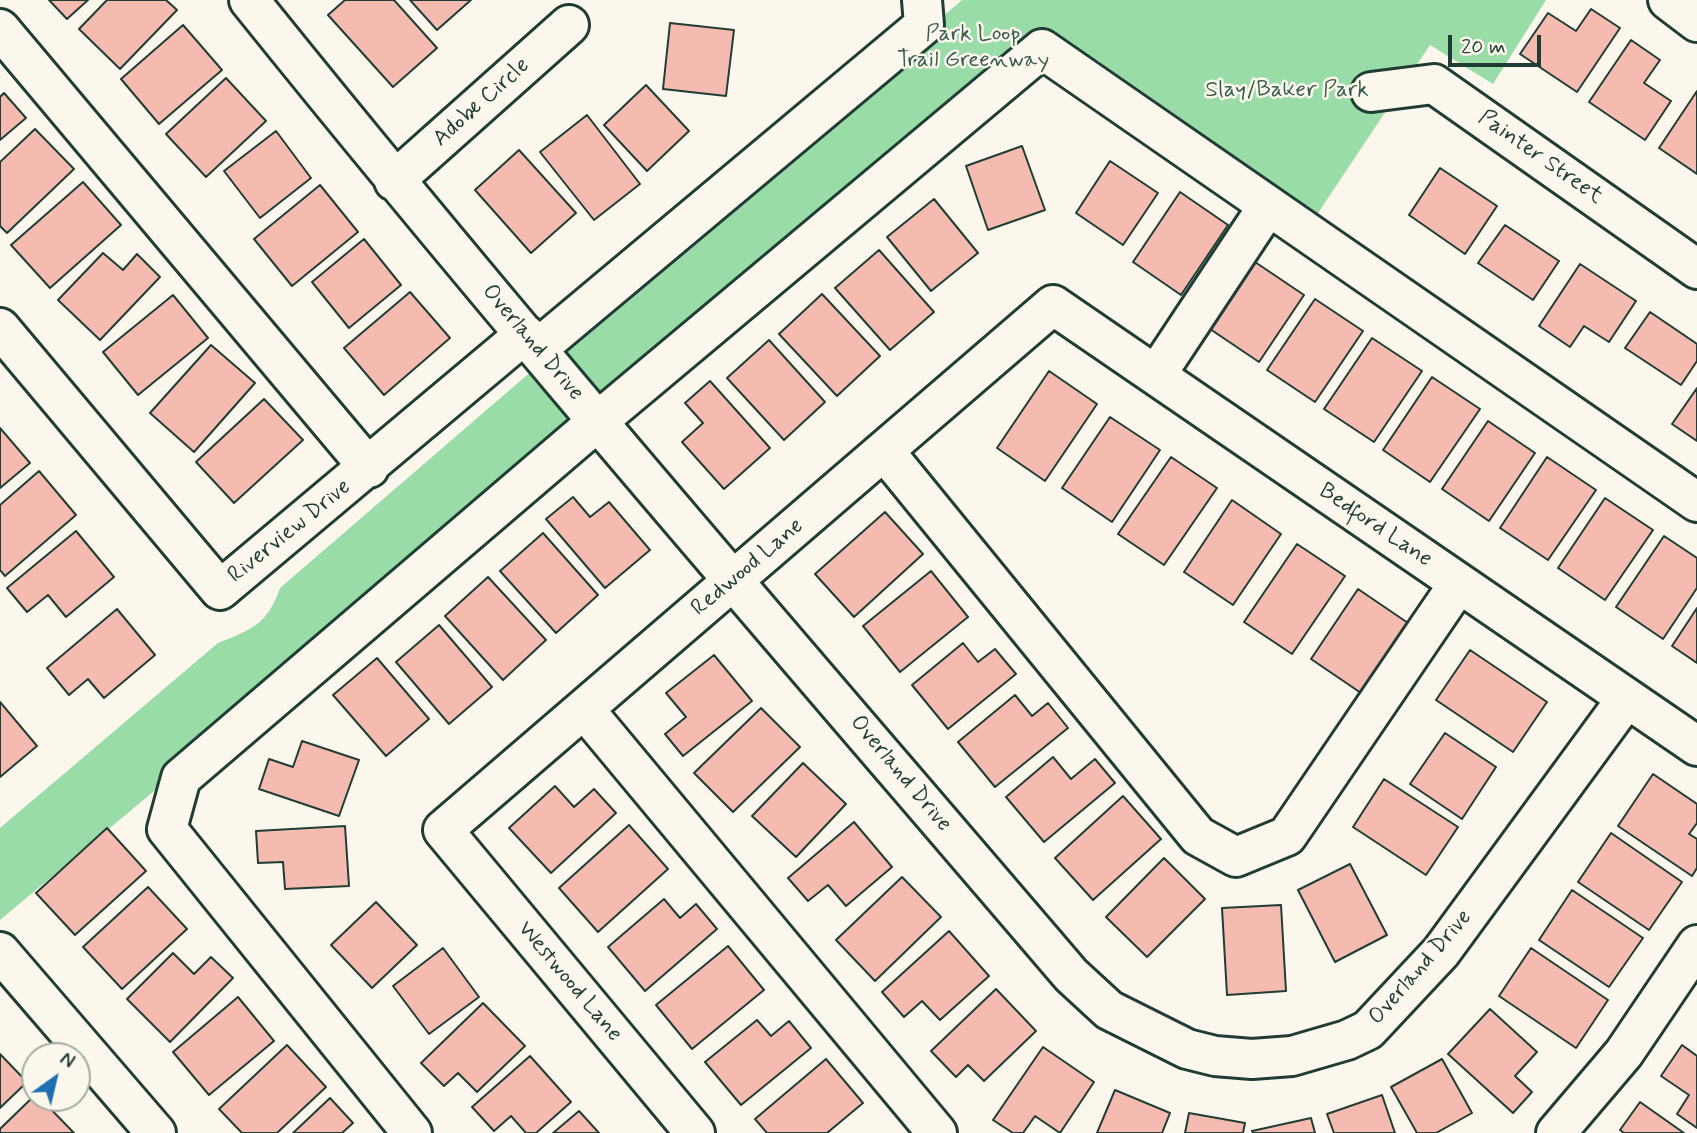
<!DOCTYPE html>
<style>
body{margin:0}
#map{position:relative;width:1697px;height:1133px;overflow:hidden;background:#fbf7ec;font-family:Mynerve,sans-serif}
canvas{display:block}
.north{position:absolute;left:21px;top:1042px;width:70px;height:70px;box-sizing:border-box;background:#fbf7ec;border:2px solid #a3ada2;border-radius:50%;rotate:34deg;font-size:19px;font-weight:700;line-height:28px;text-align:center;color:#1f3d34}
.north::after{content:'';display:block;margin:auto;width:24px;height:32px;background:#1f6fb2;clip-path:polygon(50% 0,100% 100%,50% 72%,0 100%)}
.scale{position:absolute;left:1448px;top:35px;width:93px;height:32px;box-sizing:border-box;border:4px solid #1f3d34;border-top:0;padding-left:9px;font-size:21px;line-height:24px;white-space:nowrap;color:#1f3d34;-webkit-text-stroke:5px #fbf7ec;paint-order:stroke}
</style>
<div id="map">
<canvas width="1697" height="1133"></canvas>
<div class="north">N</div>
<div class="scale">20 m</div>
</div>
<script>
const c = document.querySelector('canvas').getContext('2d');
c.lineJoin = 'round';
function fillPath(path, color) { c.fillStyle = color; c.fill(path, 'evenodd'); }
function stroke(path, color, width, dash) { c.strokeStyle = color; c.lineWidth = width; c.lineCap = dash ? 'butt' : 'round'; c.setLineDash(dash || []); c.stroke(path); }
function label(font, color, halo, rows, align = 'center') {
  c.font = font + ' Mynerve,sans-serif'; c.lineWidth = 5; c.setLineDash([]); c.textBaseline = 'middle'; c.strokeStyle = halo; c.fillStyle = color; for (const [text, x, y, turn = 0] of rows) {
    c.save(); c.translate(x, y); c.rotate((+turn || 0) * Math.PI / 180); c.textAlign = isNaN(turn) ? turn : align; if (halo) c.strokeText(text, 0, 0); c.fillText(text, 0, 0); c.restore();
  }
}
fillPath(new Path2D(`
 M962 0H1546L1493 84 1430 45 1314 219 1049 42 0 920V828L218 643C252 629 267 625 280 588Z`), '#9adca7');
const building = new Path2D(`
 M49 0H88L67 19Z
 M107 0H166L177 10 120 69 79 29Z
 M345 0H394L437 48 393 87 328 15Z
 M410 0H471L437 30Z
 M1591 9 1620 28 1577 92 1520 54 1548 13 1576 31Z
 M670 23 734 30 726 96 663 89Z
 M183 25 222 70 159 124 121 79Z
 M1631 40 1660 60 1644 83 1671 101 1645 140 1589 102Z
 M226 78 266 121 206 177 166 134Z
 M646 85 689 131 647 171 604 125Z
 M1697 91V174L1659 148Z
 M4 93 26 118 0 140V97Z
 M587 115 640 184 594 220 540 152Z
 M35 129 74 169 7 233 0 226V162Z
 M276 131 311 178 260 218 224 171Z
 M1022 146 1045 210 988 230 966 166Z
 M519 150 576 213 531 253 475 190Z
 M1110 161 1158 193 1123 245 1076 213Z
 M1440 168 1497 206 1465 254 1409 215Z
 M83 182 121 225 50 288 11 245Z
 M320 185 358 232 292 286 254 239Z
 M1180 192 1228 225 1181 295 1133 262Z
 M934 199 978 253 931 291 887 237Z
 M1505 225 1559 261 1533 300 1478 263Z
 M364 239 401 285 349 328 312 282Z
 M879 250 934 312 890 350 835 288Z
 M103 253 123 270 137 254 160 277 100 340 58 300Z
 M1255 262 1304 295 1259 362 1210 329Z
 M1580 264 1636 301 1609 342 1584 326 1570 347 1539 326Z
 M410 292 450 338 384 395 344 348Z
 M822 294 880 356 837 396 779 334Z
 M173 295 208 338 138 395 103 352Z
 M1315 299 1363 331 1315 402 1267 370Z
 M1650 312 1697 344V361L1681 385 1625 348Z
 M1372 338 1422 371 1374 442 1324 409Z
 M769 340 825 402 784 440 727 378Z
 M211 345 255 383 194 452 150 413Z
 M1049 371 1097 404 1045 481 997 448Z
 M1432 377 1480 409 1430 482 1383 450Z
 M710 381 770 448 724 489 682 442 703 423 685 403Z
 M1697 388V441L1672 424Z
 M264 399 303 440 234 503 196 462Z
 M1110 417 1160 450 1112 522 1062 488Z
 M1488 421 1535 453 1489 521 1442 489Z
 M0 428 30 463 0 488Z
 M1171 457 1217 488 1164 565 1118 534Z
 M1547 457 1596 490 1548 560 1500 528Z
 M39 471 76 515 5 576 0 570V505Z
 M573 497 590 517 609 502 650 550 605 588 546 519Z
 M1605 498 1653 530 1605 600 1558 568Z
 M1232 500 1281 534 1233 605 1184 572Z
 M885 512 923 554 854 617 815 574Z
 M76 531 114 577 66 617 48 595 27 612 7 588Z
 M543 533 598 595 556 633 500 571Z
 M1664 536 1697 558V588L1663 639 1616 607Z
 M1297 544 1345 576 1292 654 1244 622Z
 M931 571 968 617 900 672 863 626Z
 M488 577 546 640 503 680 445 616Z
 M1358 589 1408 623 1361 693 1311 659Z
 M1697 608V663L1672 646Z
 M117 609 155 655 104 698 88 679 69 695 47 668Z
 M439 625 492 687 449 724 396 662Z
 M963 643 978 662 995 649 1016 674 948 729 912 685Z
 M1470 650 1547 702 1513 752 1436 700Z
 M714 655 752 701 683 756 665 734 686 717 666 693Z
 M377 658 429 719 386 756 333 695Z
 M1015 695 1032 716 1048 703 1068 728 995 787 958 742Z
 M0 702 37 746 0 777Z
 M761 708 800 747 733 812 694 773Z
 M1445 733 1496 767 1462 819 1410 784Z
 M302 741 359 760 339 816 259 789 269 759 293 767Z
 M1053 757 1071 779 1095 759 1115 783 1044 842 1006 797Z
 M803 763 846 804 796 857 752 816Z
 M1653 774 1697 804V823L1689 834 1697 839V868L1692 876 1618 826Z
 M1384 779 1458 827 1426 875 1353 827Z
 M555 786 574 807 594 789 616 813 551 873 509 828Z
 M1123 796 1161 839 1093 900 1055 858Z
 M854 822 892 867 846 906 828 885 808 901 788 878Z
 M629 825 668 869 598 932 559 888Z
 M345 826 349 886 285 889 283 862 258 863 256 831Z
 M107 828 146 871 75 935 36 893Z
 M1611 833 1682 882 1649 930 1578 882Z
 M1164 858 1205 899 1147 957 1106 917Z
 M1350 864 1387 935 1335 962 1298 890Z
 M902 877 941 917 875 981 836 940Z
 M148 887 187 929 122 989 83 947Z
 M1572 890 1643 938 1609 987 1539 940Z
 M664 899 680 918 696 904 717 929 645 991 608 947Z
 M376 902 417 945 372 988 331 945Z
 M1281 905 1286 991 1227 995 1222 908Z
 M949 931 989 976 940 1020 922 1001 904 1017 882 992Z
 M728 946 764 990 692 1049 656 1005Z
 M443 948 479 997 429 1034 393 986Z
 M1531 948 1608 1000 1576 1048 1499 996Z
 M173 953 194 974 211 957 233 978 170 1042 127 999Z
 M996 989 1036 1031 984 1081 968 1065 956 1077 931 1051Z
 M238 997 274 1041 209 1095 173 1052Z
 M483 1003 525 1046 477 1092 458 1073 444 1086 421 1063Z
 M1490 1009 1537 1052 1515 1076 1532 1092 1513 1113 1448 1054Z
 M757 1020 771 1036 789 1021 811 1048 741 1105 705 1062Z
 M287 1045 326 1087 277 1133H242L219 1109Z
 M1682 1045 1697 1056V1128L1677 1114 1689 1095 1661 1076Z
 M1043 1047 1094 1082 1060 1133 1035 1116 1023 1133H1013L993 1120Z
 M0 1054 27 1082 0 1108Z
 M530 1056 571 1102 536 1133H526L511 1116 494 1131 472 1107Z
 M826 1059 863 1103 827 1133H767L755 1119Z
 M1442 1059 1472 1113 1436 1133H1417L1391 1087Z
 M1115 1090 1170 1113 1162 1133H1097Z
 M35 1095 40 1098 74 1133H0V1129Z
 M1382 1095 1395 1133H1334L1327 1114Z
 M330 1098 353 1123 342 1133H293Z
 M1640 1102 1684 1133H1624L1620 1130Z
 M579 1111 599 1133H553Z
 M1189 1113 1245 1123 1243 1133H1185Z
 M1311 1118 1315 1133H1253L1252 1131Z`);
fillPath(building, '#f6bbb0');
stroke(building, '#1f3d34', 2);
const minor = new Path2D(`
 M249 0C515 331 795 652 1071 975L1109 1010 1187 1049 1215 1056 1252 1059 1292 1056 1347 1040 1368 1030 1441 952 1627 698
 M1668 0 1697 22
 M0 29 369 468
 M1371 92 1434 84 1697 269
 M394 181 569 25
 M0 328 220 590 525 334
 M537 349 924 25 922 0
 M1156 375 1268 206
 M885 452 1198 836 1236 857 1287 836 1459 583
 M584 709 937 1133
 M0 952 156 1133
 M412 1133 167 829 181 778 598 421 1042 49 1697 502
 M695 1133 443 830 1053 305 1697 746
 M1556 1133 1624 1053 1697 945`);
stroke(minor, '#1f3d34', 44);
stroke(minor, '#fbf7ec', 38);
label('23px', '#385d4b', '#fbf7ec', [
 ["Park Loop",973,35],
 ["Trail Greenway",973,61],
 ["Slay/Baker Park",1287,91]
]);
label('23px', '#1f3d34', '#fbf7ec', [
 ["Adobe Circle",482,103,-42],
 ["Painter Street",1540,158,35],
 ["Overland Drive",532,343,50],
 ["Bedford Lane",1375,526,34],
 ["Riverview Drive",290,532,-39],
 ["Redwood Lane",748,568,-40],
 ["Overland Drive",900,774,50],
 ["Overland Drive",1421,968,-49],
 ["Westwood Lane",569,982,50]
]);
</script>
